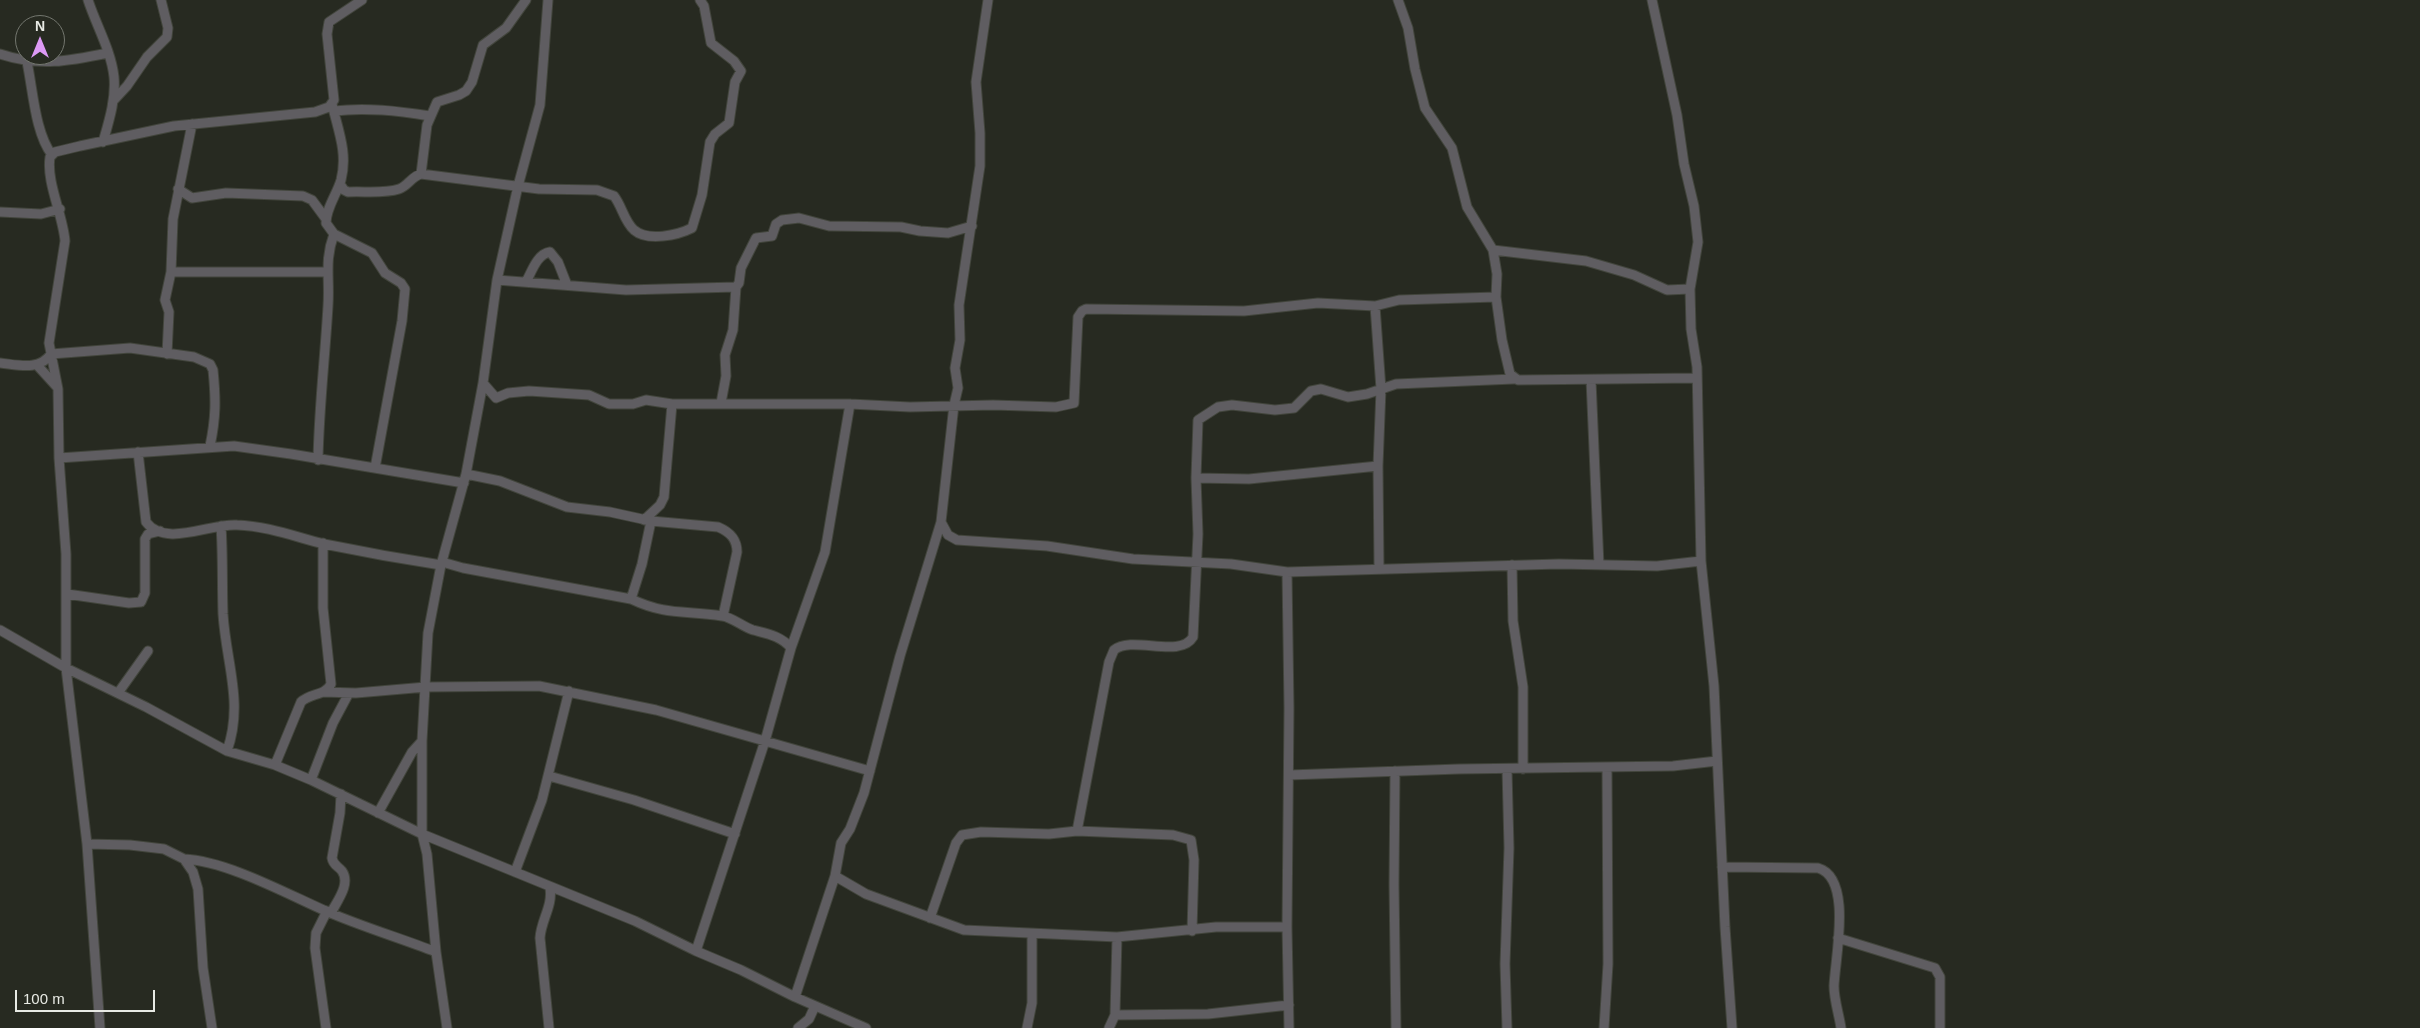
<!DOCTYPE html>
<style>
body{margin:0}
#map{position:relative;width:2420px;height:1028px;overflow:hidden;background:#272a21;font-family:Helvetica,sans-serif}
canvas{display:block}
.north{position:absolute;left:15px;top:15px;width:50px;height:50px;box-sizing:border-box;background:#272a21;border:1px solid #74776f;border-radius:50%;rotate:0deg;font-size:14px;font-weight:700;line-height:20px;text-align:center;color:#e8eae4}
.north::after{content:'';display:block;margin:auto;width:18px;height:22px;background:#dc99f4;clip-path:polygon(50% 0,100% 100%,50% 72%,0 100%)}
.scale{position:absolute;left:15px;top:990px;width:140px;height:22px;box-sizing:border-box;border:2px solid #e8eae4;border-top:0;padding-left:6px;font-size:15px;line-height:18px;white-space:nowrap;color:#e8eae4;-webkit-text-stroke:4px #272a21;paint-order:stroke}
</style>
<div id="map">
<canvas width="2420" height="1028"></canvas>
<div class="north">N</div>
<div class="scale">100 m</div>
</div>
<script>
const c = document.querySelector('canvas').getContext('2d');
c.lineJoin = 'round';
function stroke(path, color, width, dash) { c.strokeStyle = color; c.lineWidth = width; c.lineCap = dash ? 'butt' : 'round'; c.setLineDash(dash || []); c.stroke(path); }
const street = new Path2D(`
 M88 0C96 25 111 50 114 77 116 99 109 121 103 142
 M1398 0 1408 28 1415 69 1425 108 1452 148 1467 207 1493 250 1497 274 1496 297 1502 340 1510 374 1518 380 1697 378
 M1652 0 1677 115 1684 164 1694 206 1698 242 1690 289 1691 329 1697 367 1701 561 1714 686 1725 927 1732 1028
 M0 54C39 67 69 61 108 53
 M27 62C33 90 35 133 52 155
 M113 101 127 86 147 57 167 37 168 28 161 0
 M332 104C338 130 348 153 341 180 337 194 326 208 326 223L334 234 372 253 385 273 401 283 405 289 402 321 375 468
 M334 111C366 107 398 111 430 116
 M421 174 427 125 437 102 459 95 466 91 472 82 483 45 506 28 526 0
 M340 184 344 190 348 192C364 191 383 194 399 189 408 186 412 176 421 174L539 189 597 190 614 196C622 206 624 221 634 230 648 242 678 235 692 228L702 195 710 142 715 134 729 123 735 82 741 71 734 61 711 43 704 6 700 0
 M178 189 192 198 226 193 303 196 312 200 326 219
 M0 212 41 214 60 209
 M1493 250 1586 261 1634 275 1667 290 1690 289
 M171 272H328
 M497 280 626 290 736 287 739 283 741 268 756 238 772 236 776 224 782 220 799 218 829 226 901 227 920 231 948 233 972 226
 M526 282C532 271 537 254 550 252L558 262 567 285
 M1375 306 1381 389 1378 466 1379 567
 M167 354 169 312 165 300 171 272 173 219 192 124
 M0 363C19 365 39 371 51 354L130 348 194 357 210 364 213 370C216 400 216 417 210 446
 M37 365 57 387
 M1591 380 1599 565
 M483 383 496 398 508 393 529 391 589 395 609 404H633L646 400 672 404H850L910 407 993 405 1056 407 1074 403 1078 317 1082 311 1086 309 1244 311 1318 303 1375 306 1399 300 1496 297
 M721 403 726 376 725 355 733 330 736 287
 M138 452 146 522C166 548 210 523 237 525 267 526 296 537 324 544 363 552 402 559 441 565
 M59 458 234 446 291 454 464 483
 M318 460C319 408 325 357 328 306 330 278 324 261 334 234
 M466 474 500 481 567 507 610 512 651 521 718 527C730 532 737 539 737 552L723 616
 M1196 478 1249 479 1378 466
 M644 520 660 505 664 497 672 404
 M941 522 948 535 957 540 1047 546 1133 559 1231 564 1287 572 1559 564 1657 566 1701 561
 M221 526C223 555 222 585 223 614 226 663 244 703 227 751
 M442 562 463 568 631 599C667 616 685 610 722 616 732 617 743 627 753 630 768 634 781 636 791 648
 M1512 565 1513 621 1523 687V769
 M1287 572 1289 708 1287 927 1289 1028
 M67 594 129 603 141 602 145 593V539L148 534 160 531
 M631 599 642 564 651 521
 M0 630 66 668 146 707 227 751 275 765 311 780 422 834 635 921 696 951 741 970 795 997 866 1028
 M323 692 356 693 426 687 539 686 656 710 870 771
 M118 693 148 651
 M275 765 301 702C310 693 325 696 331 684L323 608V543
 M1395 771 1394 884 1396 1028
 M1289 775 1459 769 1673 766 1717 761
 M549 776 634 800 735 834
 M311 780 333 723 349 693
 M378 813 412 752 422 741
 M1077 831 1173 835 1191 840 1194 860 1192 931
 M87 844 130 845 164 849 184 859 193 872 198 889 203 968 212 1028
 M184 859C227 861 287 894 328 912 363 927 400 938 436 952
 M1722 867 1818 868C1853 878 1835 958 1834 986 1834 1000 1839 1014 1841 1028
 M515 872 542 800 569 691
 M835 876 866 894 964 930 1117 937 1216 927H1287
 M331 913C337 901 351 884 342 871 338 866 333 865 332 858L340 813 341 794
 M930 918 956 843 962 835 981 832 1049 834 1077 831 1109 662 1114 650C1132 635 1180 659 1193 637L1198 534 1196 478 1198 420 1218 407 1232 405 1275 410 1294 408 1311 391 1321 389 1348 397 1367 394 1396 384 1514 379
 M1838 938 1935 968 1940 977V1028
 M696 951 765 741 791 648 825 552 850 404
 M795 997 835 876 841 843 850 829 864 793 900 656 941 522 954 405 958 388 955 368 960 340 959 305 980 166V133L976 82 988 0
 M1115 1015 1208 1014 1289 1005
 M100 1028 87 844 66 668V554L59 458 58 389 49 343 65 241C63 215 46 182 50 157L55 152 80 146 174 126 315 112 329 107 334 100 327 34 329 22 362 0
 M326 1028 315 948 316 933 327 911
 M447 1028 436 952 427 854 422 834V741L428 633 441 565 466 474 483 383 497 280 518 186 540 105 548 0
 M549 1028 540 938C541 920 553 906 550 888
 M798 1028 809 1019 815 1006
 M1027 1028 1032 1003V934
 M1109 1028 1115 1015 1117 937
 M1507 1028 1505 964 1509 848 1507 769
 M1604 1028 1608 964 1607 767`);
stroke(street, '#42453c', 11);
stroke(street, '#5f5d61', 9);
</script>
